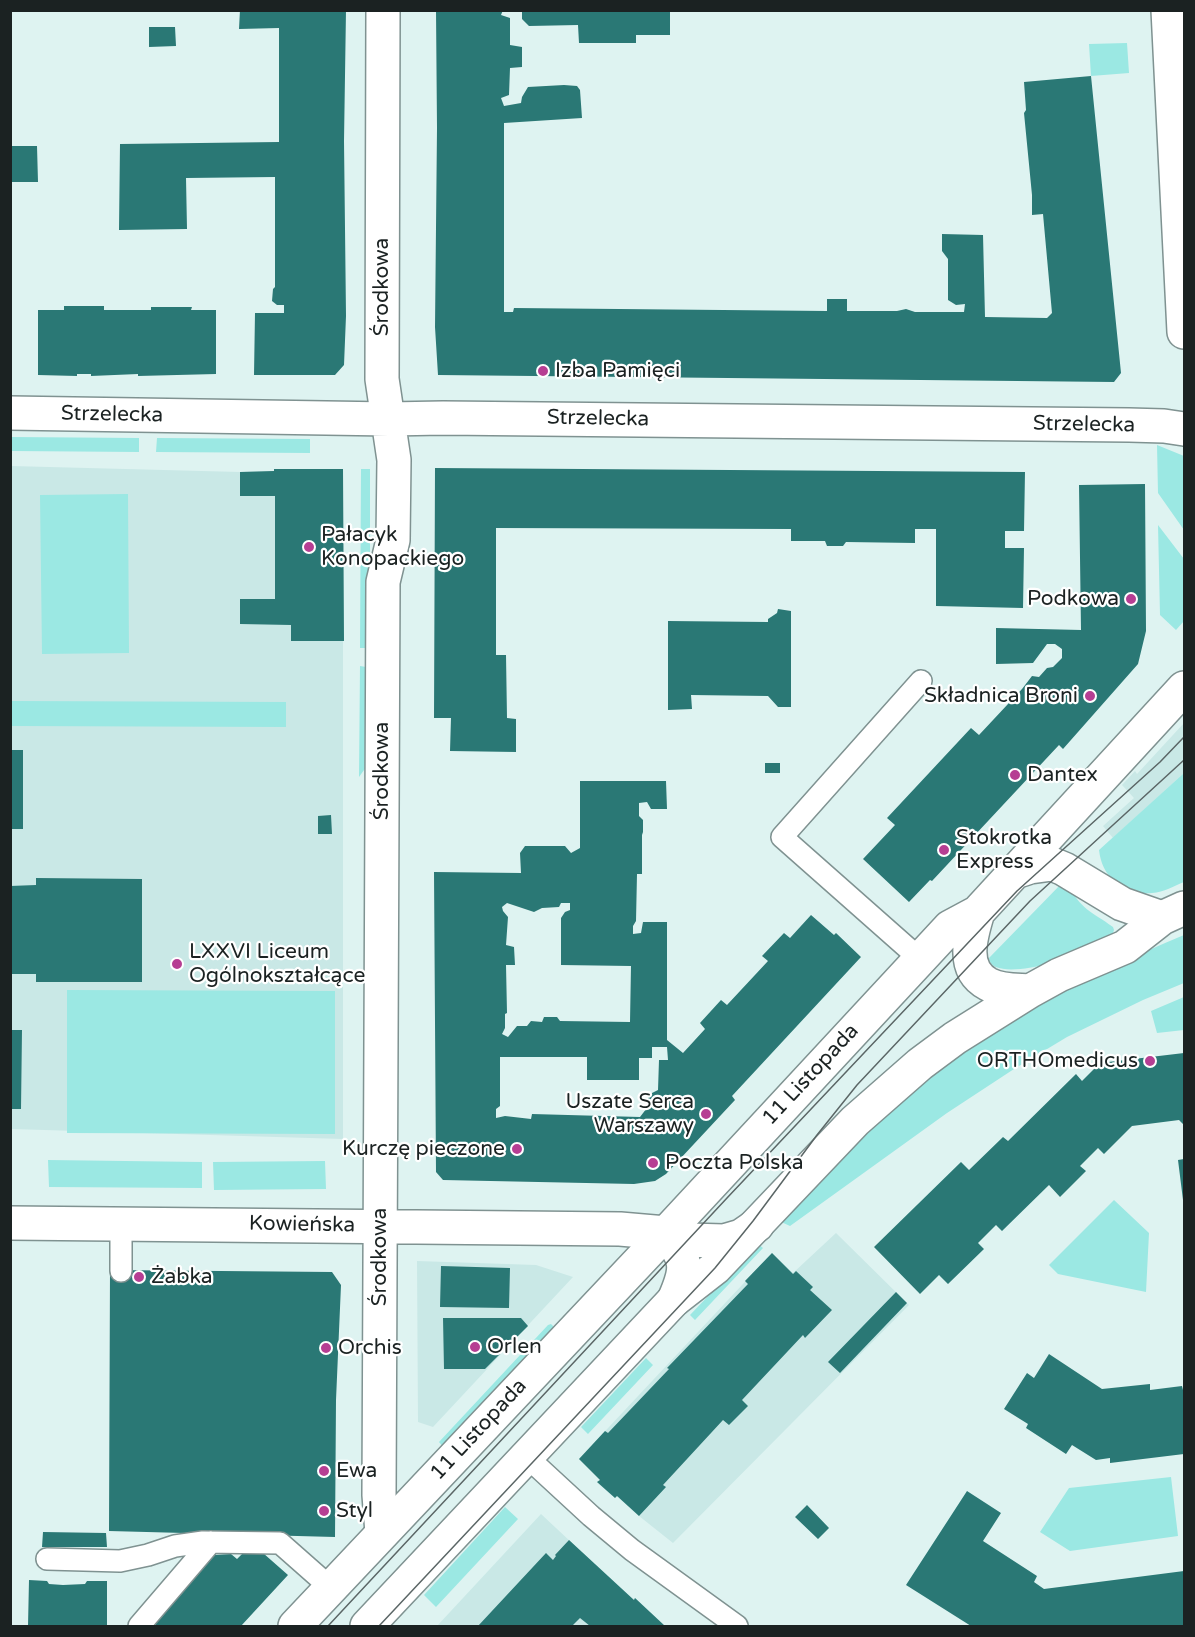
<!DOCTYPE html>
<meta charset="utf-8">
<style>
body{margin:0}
#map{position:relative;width:1195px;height:1637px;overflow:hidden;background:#def3f1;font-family:"Varela Round",sans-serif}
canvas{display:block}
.frame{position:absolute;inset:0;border:12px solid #1b2222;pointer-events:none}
</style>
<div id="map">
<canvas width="1195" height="1637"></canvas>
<div class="frame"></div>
</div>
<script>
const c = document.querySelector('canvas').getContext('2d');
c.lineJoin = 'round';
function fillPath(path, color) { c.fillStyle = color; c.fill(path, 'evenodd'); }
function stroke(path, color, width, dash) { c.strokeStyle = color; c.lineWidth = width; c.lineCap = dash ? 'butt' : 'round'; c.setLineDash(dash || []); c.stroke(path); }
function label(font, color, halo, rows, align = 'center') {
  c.font = font + ' "Varela Round",sans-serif'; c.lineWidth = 4.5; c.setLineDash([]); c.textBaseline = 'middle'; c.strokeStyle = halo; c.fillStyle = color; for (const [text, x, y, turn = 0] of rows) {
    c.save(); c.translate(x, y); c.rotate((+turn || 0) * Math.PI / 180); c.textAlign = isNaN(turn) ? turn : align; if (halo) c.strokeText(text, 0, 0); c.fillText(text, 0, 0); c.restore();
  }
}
fillPath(new Path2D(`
 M11 466 240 472 274 471V469H343V1139L11 1129Z
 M1184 723V773L1113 838 1103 826 1134 798 1122 785 1135 771 1137 774Z
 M836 1233 909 1305 673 1543 639 1516 617 1496 615 1498 597 1482 600 1479 579 1459 772 1253 793 1273Z
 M417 1261 536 1265 573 1277 433 1427 418 1422Z
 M541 1514 633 1600 635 1598 665 1626H437Z`), '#c9e8e6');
fillPath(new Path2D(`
 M1127 43 1129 73 1091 76 1089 44Z
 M11 437 139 438V452L11 451Z
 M157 438 310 439V453L156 452Z
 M1157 445 1184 456V530L1158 493Z
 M361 469H370V644L367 648H360Z
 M128 494 129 653 42 654 40 495Z
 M1158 525 1184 559V621L1176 630 1160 615Z
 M360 666 366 667 369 671V763L359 777Z
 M11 701 286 702V727L11 726Z
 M1184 773V882C1174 886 1164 892 1152 893 1124 896 1102 878 1099 850Z
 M1063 882 1067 883C1081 910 1091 911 1113 927L1114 930 1113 933C1103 941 1057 961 1044 965 1031 968 990 976 989 958Z
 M1184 935V983L1143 1000 1067 1037 1014 1069 947 1113 790 1226 779 1221C808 1190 838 1160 869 1130 882 1118 895 1104 909 1093 992 1025 1086 976 1184 935Z
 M67 990 335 991V1134L67 1133Z
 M1184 997V1030L1157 1033 1151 1011Z
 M48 1160 202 1162V1188L49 1187Z
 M325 1161 326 1189 214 1190 213 1162Z
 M1114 1200 1149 1233 1146 1292 1058 1274 1049 1265Z
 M758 1244 763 1248 695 1320 690 1315Z
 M551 1324 553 1326V1331L444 1448 439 1442 548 1325Z
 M646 1358 653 1365 588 1434 581 1427Z
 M1171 1477 1178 1536 1070 1551 1040 1532 1069 1488Z
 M505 1507 518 1519 436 1607 424 1595Z`), '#9be8e3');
fillPath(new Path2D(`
 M240 10H346L344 141 346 316 344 365 335 375H254L255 313H284V305H277L272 301 273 289 275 287V177L186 178 187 229 119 230 120 144 279 142V28L239 29Z
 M436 10H503L501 15 510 18V45L522 47V67L510 68 509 95 501 98 504 106 521 103 522 97 528 87 564 85 577 86 580 90 582 118 504 123V312H513L514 308 827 311V299H847V311H897L906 309 915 312H964L965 304 956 305 948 300V259L942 251V234L983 235 985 317 1047 318 1052 313 1043 214 1032 215V195L1024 113 1026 110 1024 82 1091 76 1121 373 1114 382 438 375 435 327 437 128Z
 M522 10H670V35H636V43H579L578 25 529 26 522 19Z
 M149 27H175L176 46 149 47Z
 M10 146H37L38 182H10Z
 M64 306H104V310H151V307H192L191 310H216V374L138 376V374L91 376V374H77V376L38 375V310H64Z
 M435 468 1025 472 1024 531H1005V548H1024L1023 608 936 606V529H915V543L846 542 843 546H827L825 541H791V529L496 528V655H506L507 718 516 719V752L450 751 451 718H434Z
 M274 469H343L344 641H291V625L240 624V599H275V496H240V472L274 471Z
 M1145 484 1146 631 1138 664 1063 749 1059 745 932 881 930 880 909 902 863 859 895 825 887 818 971 728 979 735 1022 689 1032 676 1039 677 1047 668 1053 667 1062 658V649L1055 644H1047L1033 663 996 664V628L1081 630 1079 485Z
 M778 609 791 611V707H778L768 696 691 695 692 709 668 710V621L768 622V619L777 613Z
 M10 750H23V829H10Z
 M765 763H780V773H765Z
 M580 781H666L667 809H651L647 802 639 803V816L643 820V832L642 835V874H637L636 921 633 926V934L641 933 643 922H667V1040L683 1053 705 1029 700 1023 721 1000 727 1005 768 961 762 956 784 933 790 938 811 915 834 935 836 933 861 957 732 1096 735 1100 666 1174 655 1181 634 1184 443 1180 436 1172 434 872 521 873 520 853 525 846H565L571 853 580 848ZM507 903 534 912 542 908 559 907 561 903H570V910L565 912 561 918V965L631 966 630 1022 560 1021 557 1017H544L542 1022 531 1021 527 1026H517L508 1037 502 1034 505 1028V1014L507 1013 506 965H515L514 947 506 945 508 917 503 911 502 907ZM652 1047H667L668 1060H659L658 1090 650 1094 648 1099 650 1104 640 1117 532 1114 531 1119 505 1116 496 1118V1109L500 1106V1057H587V1080H639V1058H652Z
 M331 815 332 834H318V816Z
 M36 878 142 879V982H36V974H10V886L36 885Z
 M10 1030H22L21 1109H10Z
 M1184 1053V1125L1179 1120 1132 1126 1104 1154 1098 1148 1080 1166 1086 1171 1060 1197 1049 1185 1002 1231 996 1225 978 1243 984 1249 948 1284 939 1275 920 1294 874 1247 961 1162 969 1170 1003 1137 1008 1141 1076 1074 1082 1081 1100 1063Z
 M1184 1159V1199L1183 1200 1178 1160Z
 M772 1253 793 1274 796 1271 813 1287 810 1290 832 1310 805 1338 803 1335 742 1400 748 1406 729 1425 723 1420 663 1485 666 1487 639 1516 617 1496 615 1498 597 1482 600 1480 579 1459 605 1431 608 1433 669 1369 667 1368 748 1284 745 1281Z
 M441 1266 510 1268 509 1308 440 1307Z
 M110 1270 332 1272 341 1285 336 1400 335 1537 109 1531Z
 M896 1292 907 1303 840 1373 828 1362Z
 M443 1318H521L528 1326 485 1369H444Z
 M1049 1354 1102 1389 1150 1384V1390L1182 1386 1184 1394V1454L1110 1463V1458L1096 1460 1072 1445 1066 1454 1026 1428 1028 1424 1004 1409 1027 1373 1034 1378Z
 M967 1491 1001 1513 983 1541 1037 1576 1034 1582 1044 1589 1184 1571V1626H971L906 1585Z
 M807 1505 829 1528 818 1539 795 1517Z
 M43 1532 106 1533 107 1547H42Z
 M569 1540 634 1600 635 1598 665 1626H590L580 1618 572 1626H478L546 1553 553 1560 556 1556 555 1555Z
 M243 1553H263L288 1575 241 1626H154L156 1624 154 1621 214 1555 231 1554 237 1559Z
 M29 1580 47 1581 49 1584 63 1585 85 1584 87 1581H107V1626H28Z`), '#2a7875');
const service = new Path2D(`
 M920 959 782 837 921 681
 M121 1224V1271
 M526 1456 591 1516 632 1550 737 1626
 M47 1559 120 1561 148 1555 175 1546 203 1542 280 1543 331 1588
 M139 1626 211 1542`);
const minor = new Path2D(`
 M1168 10 1184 332
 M10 413 389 419 443 418 1129 425 1164 426 1184 429
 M10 1223 620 1229 666 1233 689 1240 724 1241 741 1236 757 1225
 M666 1233C688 1260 688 1268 674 1300
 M382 1533 379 1495 383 582 393 540 394 460 382 379 383 10`);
const tertiary = new Path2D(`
 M1015 872 1030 867 1052 864 1064 869 1122 904 1162 918
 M978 912C971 935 960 969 988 984 1000 991 1016 990 1030 991
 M295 1626 666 1233 950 927 978 912 1184 688
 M367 1626 674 1300 715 1268 855 1121 920 1064 955 1038 1030 991 1059 975 1125 947 1162 918 1184 908`);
stroke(service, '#7f9291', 24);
stroke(minor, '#7f9291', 36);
stroke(tertiary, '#7f9291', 36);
stroke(service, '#fff', 21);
stroke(minor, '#fff', 33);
stroke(tertiary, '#fff', 33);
stroke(new Path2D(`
 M328 1626 727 1198 1017 891 1160 762 1184 737
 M379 1626 715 1268 753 1221 817 1135 857 1085 1030 901 1184 760`), '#5b6666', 1.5);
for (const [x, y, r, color] of [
 [543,371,6,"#b63e93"],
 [309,547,6,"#b63e93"],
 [1131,599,6,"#b63e93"],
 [1090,696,6,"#b63e93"],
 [1015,775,6,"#b63e93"],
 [944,850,6,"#b63e93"],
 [177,964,6,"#b63e93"],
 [1150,1061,6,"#b63e93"],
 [706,1114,6,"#b63e93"],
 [517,1149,6,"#b63e93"],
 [653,1163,6,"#b63e93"],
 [139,1277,6,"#b63e93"],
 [475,1347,6,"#b63e93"],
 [326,1348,6,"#b63e93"],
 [324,1471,6,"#b63e93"],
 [324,1511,6,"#b63e93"]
]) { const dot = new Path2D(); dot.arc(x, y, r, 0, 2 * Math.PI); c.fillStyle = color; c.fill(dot); stroke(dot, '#fff', 2); }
label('21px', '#1b2222', '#fff', [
 ["Środkowa",382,287,-90],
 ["Strzelecka",112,415,1],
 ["Strzelecka",598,419,1],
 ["Strzelecka",1084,425,1],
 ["Środkowa",382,771,-90],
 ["11 Listopada",811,1075,-47],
 ["Kowieńska",302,1225,1],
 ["Środkowa",380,1257,-90],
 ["11 Listopada",479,1430,-47]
]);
label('21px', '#1b2222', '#fff', [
 ["Izba Pamięci",555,371],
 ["Pałacyk",321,535],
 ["Konopackiego",321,559],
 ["Podkowa",1119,599,"right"],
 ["Składnica Broni",1078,696,"right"],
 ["Dantex",1027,775],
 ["Stokrotka",956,838],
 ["Express",956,862],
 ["LXXVI Liceum",189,952],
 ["Ogólnokształcące",189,976],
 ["ORTHOmedicus",1138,1061,"right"],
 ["Uszate Serca",694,1102,"right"],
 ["Warszawy",694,1126,"right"],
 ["Kurczę pieczone",505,1149,"right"],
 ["Poczta Polska",665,1163],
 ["Żabka",151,1277],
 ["Orlen",487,1347],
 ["Orchis",338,1348],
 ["Ewa",336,1471],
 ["Styl",336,1511]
], 'left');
</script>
